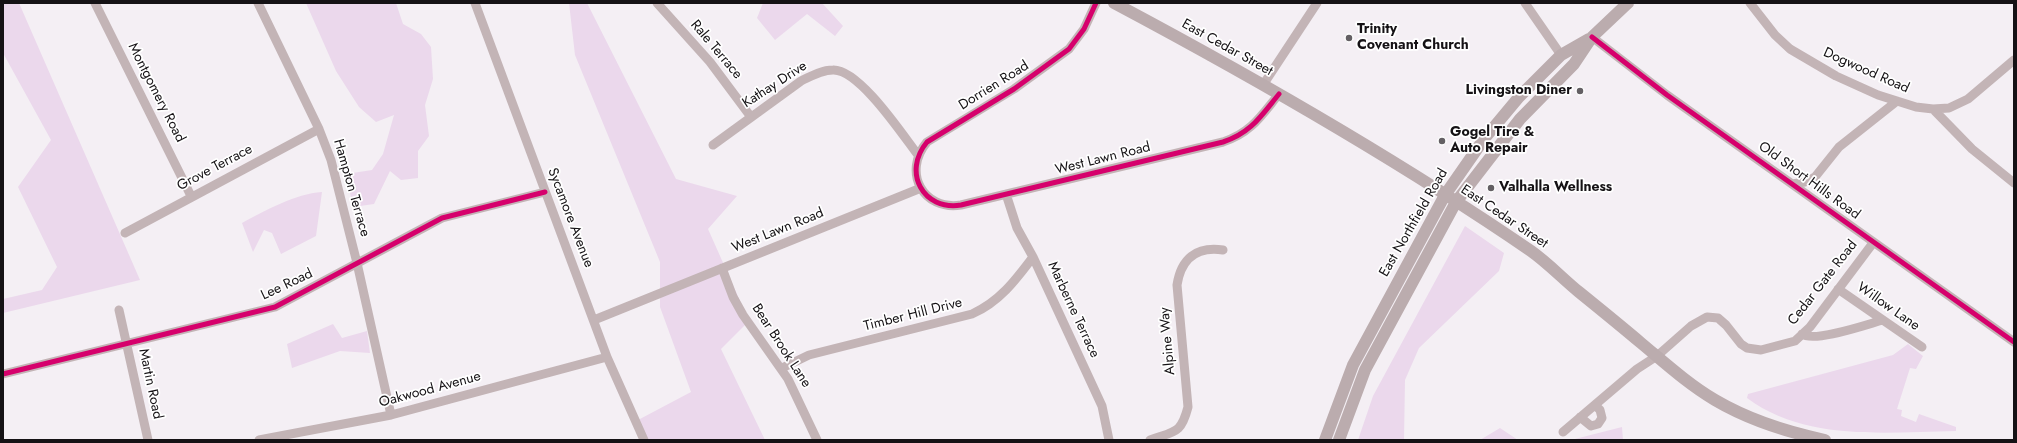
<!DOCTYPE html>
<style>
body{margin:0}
#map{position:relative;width:2017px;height:443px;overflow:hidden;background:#f4eff4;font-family:Jost,sans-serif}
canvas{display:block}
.frame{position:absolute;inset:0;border:4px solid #151215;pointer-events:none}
</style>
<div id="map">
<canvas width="2017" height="443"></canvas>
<div class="frame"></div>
</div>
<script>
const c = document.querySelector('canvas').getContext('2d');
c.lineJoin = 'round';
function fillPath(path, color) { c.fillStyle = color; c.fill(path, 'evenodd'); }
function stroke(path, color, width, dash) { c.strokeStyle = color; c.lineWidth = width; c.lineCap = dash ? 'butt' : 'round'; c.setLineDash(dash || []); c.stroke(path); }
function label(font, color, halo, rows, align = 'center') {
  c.font = font + ' Jost,sans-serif'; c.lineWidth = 3.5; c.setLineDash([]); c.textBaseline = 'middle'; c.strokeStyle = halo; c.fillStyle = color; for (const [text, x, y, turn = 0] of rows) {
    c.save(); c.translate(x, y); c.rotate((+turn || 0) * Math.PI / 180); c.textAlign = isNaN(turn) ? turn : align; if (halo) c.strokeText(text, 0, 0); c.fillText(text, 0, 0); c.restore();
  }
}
fillPath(new Path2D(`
 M3 3H19L140 280 3 313V299L42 290 57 267 18 187 51 140 3 53Z
 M306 3H396L403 24 421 34 431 47 433 79 425 105 429 136 418 151V178L401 180 390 171 374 204 353 207 346 174 372 170 383 154 394 115 376 122 359 107 336 71Z
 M569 3H587L676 179 737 196 708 229 749 321 721 349 765 440H648L638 420 691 392 660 307V262L575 55Z
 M763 3H822L843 26 835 36 807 14 775 40 757 18Z
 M322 192 316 236 281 254 272 233 264 230 253 252 242 223C266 210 295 194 322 192Z
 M1465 226 1504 253 1499 271 1419 348 1405 380 1404 440H1358L1373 396Z
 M333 324 342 338 367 331 370 353 340 351 292 368 287 344Z
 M1908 344 1923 356 1916 369 1910 368 1897 409 1902 410 1901 416 1916 422 1919 414 1956 427V431C1886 432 1806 442 1747 398L1748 394 1893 355Z
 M1622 427 1623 440H1571Z
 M1500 428 1518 440H1480Z`), '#ebd8ec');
stroke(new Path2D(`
 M95 3 191 196
 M258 3 319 129 331 160 357 263 391 415
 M475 3 607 357 644 440
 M657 3 710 62 751 117
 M1096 3 1084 29 1069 49 1014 89 927 142C902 172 923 211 961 205L1223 142C1251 133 1261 116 1279 94
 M1525 3 1561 55
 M1750 3 1775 35 1790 49 1836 76 1878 95 1916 107 1933 109 1972 149 2014 183
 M1592 37 1667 95 2014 342
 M1263 85 1317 3
 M1933 109 1949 108 1968 99 2014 60
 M713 145 801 81C811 76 822 70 833 70 859 69 902 134 918 155
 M1792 184 1805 182 1815 177 1839 147 1897 101
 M1006 194 1017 228 1033 257 1102 406 1109 440
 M125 233 319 129
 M722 268 733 297 743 315 788 379 817 440
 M1838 289 1922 347
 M119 310 148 440
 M594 320 921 188
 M1802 334C1814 343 1868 324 1883 320
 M782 368 809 355 972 314C999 302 1015 281 1033 257
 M3 374 275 307 442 218 545 192
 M1580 417 1591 426 1598 424 1602 418 1600 410 1595 405
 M1563 432 1637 369 1657 356 1691 326 1707 317 1718 318 1726 325 1741 344 1747 348 1761 350 1795 341 1810 327 1873 243
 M259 440 391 415 607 357
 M1150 440C1175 431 1181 434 1188 407L1177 285C1181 259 1196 246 1223 250`), '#c3b4b6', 9);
stroke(new Path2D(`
 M1114 3C1257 79 1398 160 1531 251 1548 263 1563 279 1579 292 1600 309 1621 326 1641 343 1665 363 1688 384 1715 400 1749 420 1787 432 1825 440
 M1325 440 1353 365 1445 195 1484 139 1519 97 1561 55 1589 39
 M1339 440 1365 370 1456 202 1520 119 1574 64 1592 37 1628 3`), '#bbacae', 12);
stroke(new Path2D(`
 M1096 3 1084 29 1069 49 1014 89 927 142C902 172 923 211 961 205L1223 142C1251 133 1261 116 1279 94
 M1592 37 1667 95 2014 342
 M3 374 275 307 442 218 545 192`), '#d6006c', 5);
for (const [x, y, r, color] of [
 [1349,38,4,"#635f63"],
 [1580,91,4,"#635f63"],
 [1442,141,4,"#635f63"],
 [1491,188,4,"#635f63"]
]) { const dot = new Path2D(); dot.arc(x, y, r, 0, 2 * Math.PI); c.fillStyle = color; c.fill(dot); stroke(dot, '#fff', 1.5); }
label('bold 14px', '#151215', '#fff', [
 ["Trinity",1357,30],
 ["Covenant Church",1357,46],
 ["Livingston Diner",1572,91,"right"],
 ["Gogel Tire &",1450,133],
 ["Auto Repair",1450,149],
 ["Valhalla Wellness",1499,188]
], 'left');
label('14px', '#151215', '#fff', [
 ["East Cedar Street",1227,48,29],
 ["Rale Terrace",716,50,50],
 ["Dogwood Road",1866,71,24],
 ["Kathay Drive",775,85,-33],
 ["Dorrien Road",994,86,-32],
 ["Montgomery Road",156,93,63],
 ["West Lawn Road",1103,159,-14],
 ["Grove Terrace",215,168,-28],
 ["Old Short Hills Road",1809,181,36],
 ["Hampton Terrace",351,188,74],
 ["East Cedar Street",1504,217,34],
 ["Sycamore Avenue",570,218,69],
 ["East Northfield Road",1414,223,-60],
 ["West Lawn Road",778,231,-22],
 ["Cedar Gate Road",1823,283,-52],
 ["Lee Road",287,285,-25],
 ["Willow Lane",1888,307,35],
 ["Marberne Terrace",1073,310,65],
 ["Timber Hill Drive",913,315,-14],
 ["Alpine Way",1168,341,-95],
 ["Bear Brook Lane",781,346,57],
 ["Martin Road",150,384,78],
 ["Oakwood Avenue",430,390,-15]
]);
</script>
